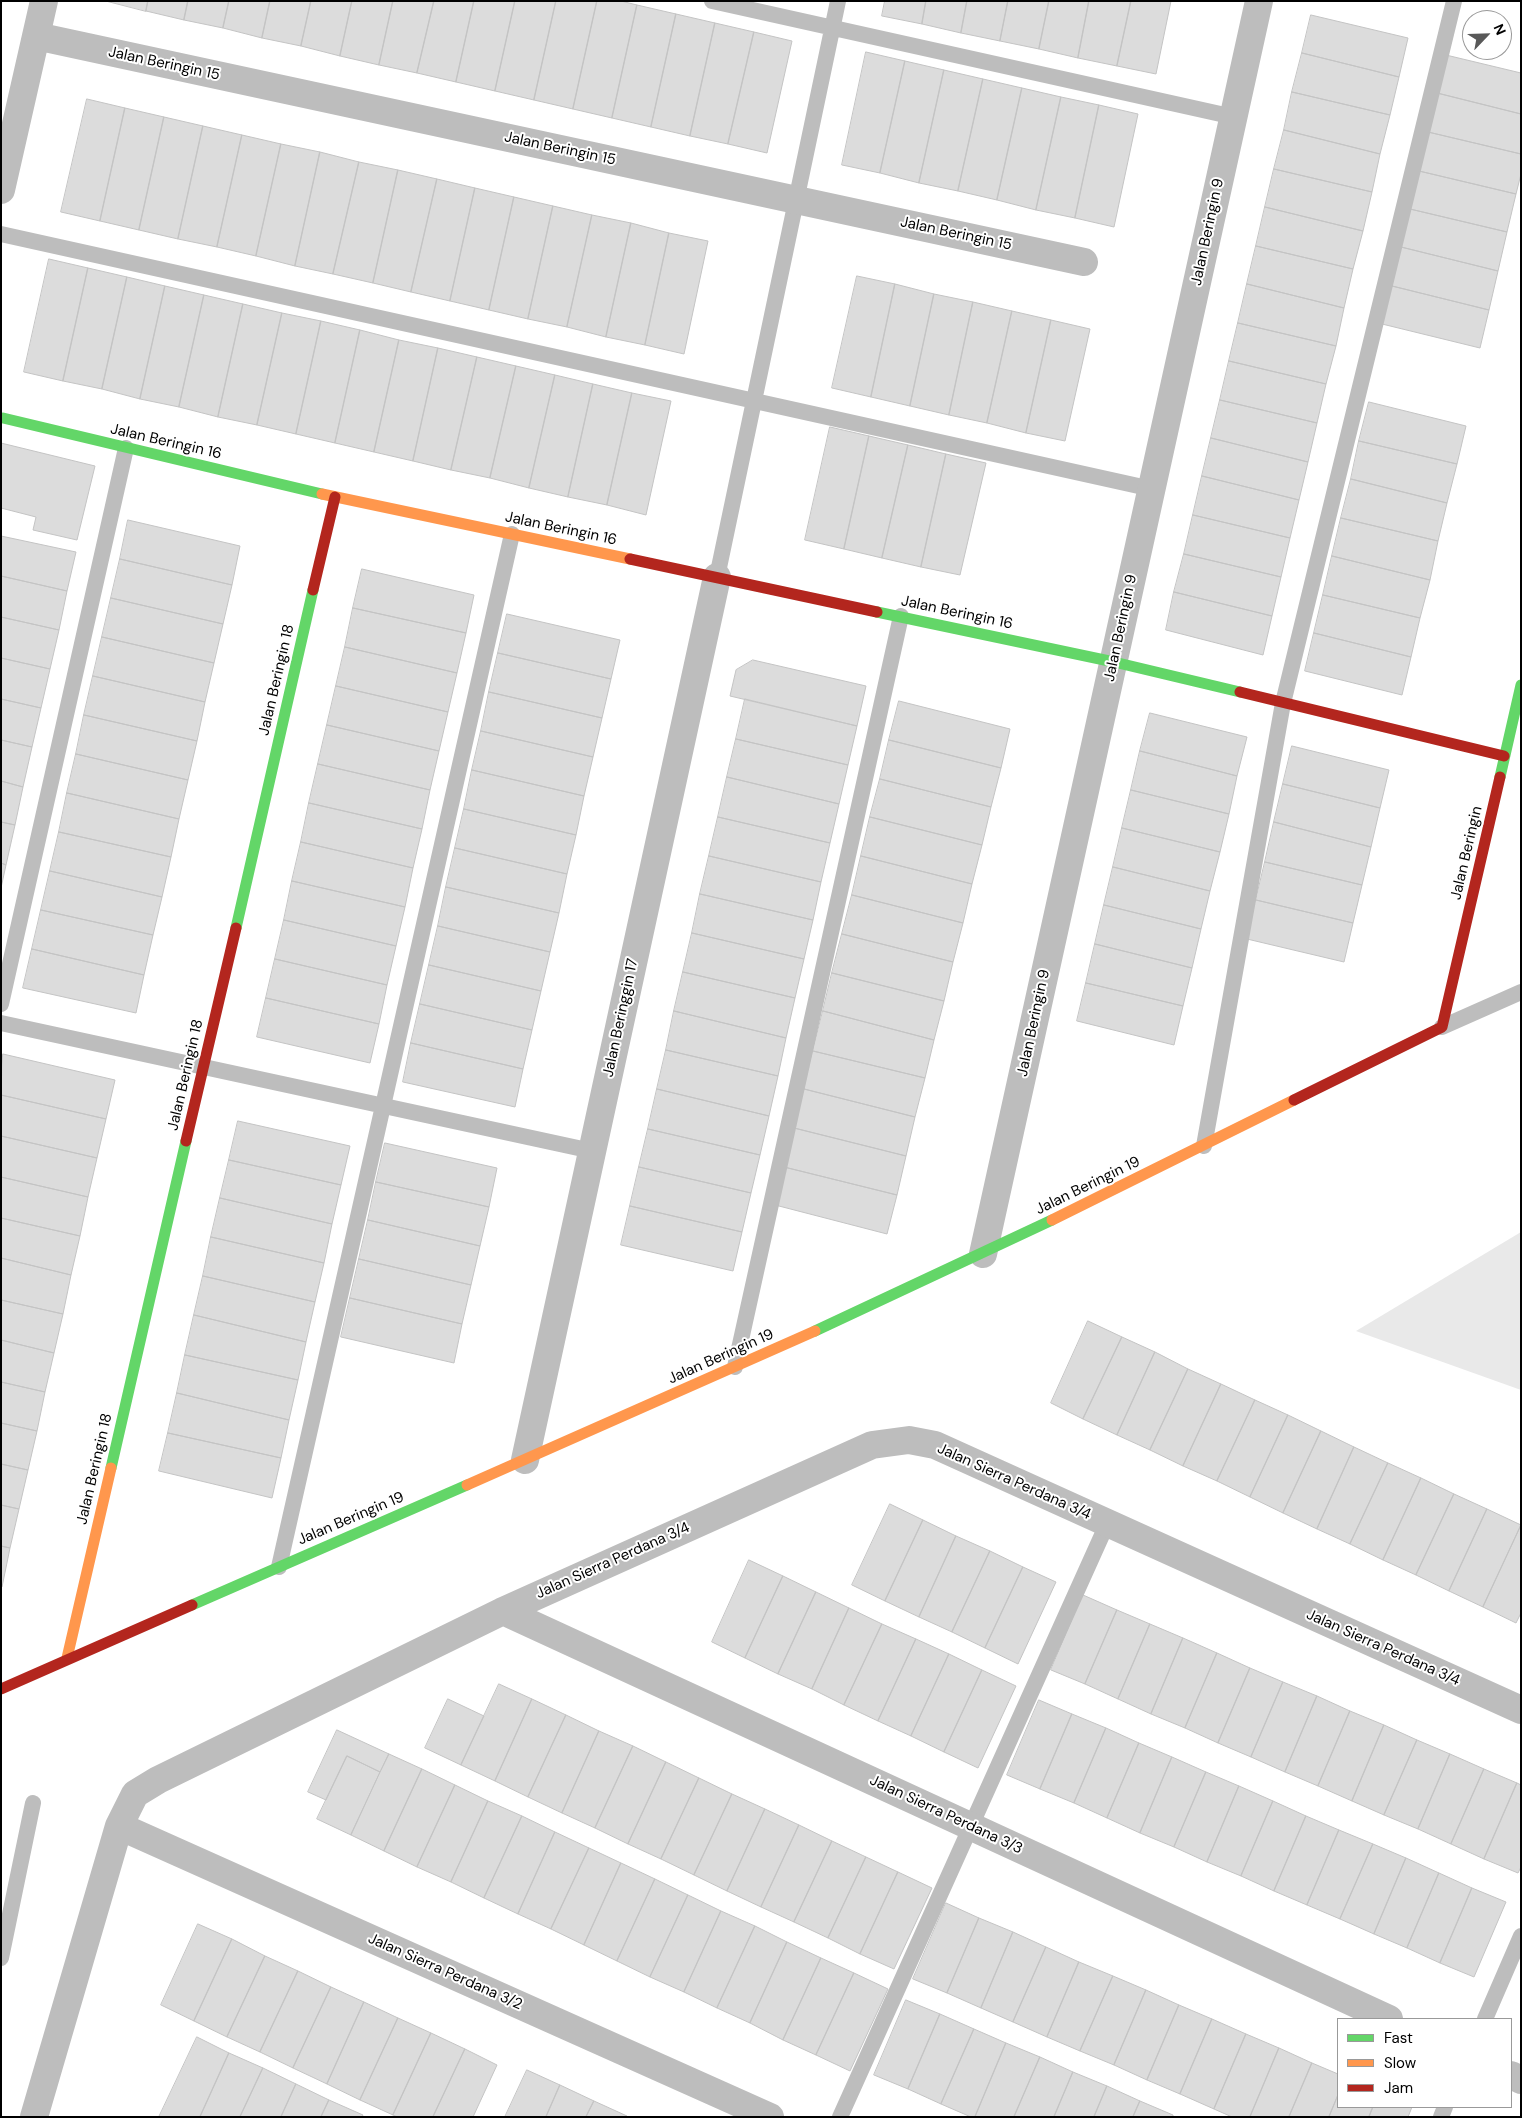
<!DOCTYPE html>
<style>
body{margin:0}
#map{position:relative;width:1522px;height:2118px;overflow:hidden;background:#fff;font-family:"DM Sans",sans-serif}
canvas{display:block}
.frame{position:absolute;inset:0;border:2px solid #000;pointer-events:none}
.legend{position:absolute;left:1337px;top:2018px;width:175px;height:90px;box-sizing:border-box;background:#fff;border:1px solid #999;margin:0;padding:6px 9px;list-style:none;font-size:15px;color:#000}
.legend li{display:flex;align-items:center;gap:10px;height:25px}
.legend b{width:25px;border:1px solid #999}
.north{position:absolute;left:1462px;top:10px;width:50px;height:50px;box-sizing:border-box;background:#fff;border:1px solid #999;border-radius:50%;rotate:66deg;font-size:14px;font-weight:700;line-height:20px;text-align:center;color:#000}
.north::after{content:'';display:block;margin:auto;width:18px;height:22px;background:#595959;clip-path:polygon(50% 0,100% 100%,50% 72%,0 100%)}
</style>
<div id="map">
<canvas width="1522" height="2118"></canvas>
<div class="frame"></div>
<ul class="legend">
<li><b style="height:6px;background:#63d668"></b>Fast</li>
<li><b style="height:6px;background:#ff974d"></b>Slow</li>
<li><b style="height:6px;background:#b3261e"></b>Jam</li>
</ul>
<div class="north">N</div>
</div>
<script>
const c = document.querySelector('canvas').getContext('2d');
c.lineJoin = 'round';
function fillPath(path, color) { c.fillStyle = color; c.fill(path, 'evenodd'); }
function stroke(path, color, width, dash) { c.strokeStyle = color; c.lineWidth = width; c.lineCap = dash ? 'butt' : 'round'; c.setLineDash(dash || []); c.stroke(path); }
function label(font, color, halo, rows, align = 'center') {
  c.font = font + ' "DM Sans",sans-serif'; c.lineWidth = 4; c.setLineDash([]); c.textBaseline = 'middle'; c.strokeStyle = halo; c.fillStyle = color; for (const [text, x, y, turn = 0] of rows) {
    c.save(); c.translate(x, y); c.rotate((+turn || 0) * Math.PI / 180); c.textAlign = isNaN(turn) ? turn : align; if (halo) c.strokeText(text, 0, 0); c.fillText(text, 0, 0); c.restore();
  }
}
fillPath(new Path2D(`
 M1521 1232V1390L1356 1331Z`), '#e9e9e9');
const building = new Path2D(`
 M106 1H148L146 11Z
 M148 1H188L184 20 146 11Z
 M188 1H229L223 28 184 20Z
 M229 1H270L262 38 223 28Z
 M270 1H311L301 46 262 38Z
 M311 1H352L340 56 301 46Z
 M352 1H393L379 65 340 56Z
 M393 1H434L417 73 379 65Z
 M434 1H474L456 82 417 73Z
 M474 1H515L495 91 456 82Z
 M515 1H556L534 100 495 91Z
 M556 1H597L573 109 534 100Z
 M597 1H621L637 5 612 118 573 109Z
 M885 1H926L922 24 882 16Z
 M926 1H967L961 33 922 24Z
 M967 1H1008L1000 41 961 33Z
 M1008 1H1049L1039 49 1000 41Z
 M1049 1H1089L1078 58 1039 49Z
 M1089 1H1131L1117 66 1078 58Z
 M1131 1H1171L1156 74 1117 66Z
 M637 5 676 14 651 127 612 118Z
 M676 14 715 23 690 136 651 127Z
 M1311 15 1408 38 1399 77 1302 53Z
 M715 23 754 32 728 144 690 136Z
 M754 32 792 41 767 153 728 144Z
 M866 52 905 61 880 173 842 165Z
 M1302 53 1399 77 1390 115 1292 92Z
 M1446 55 1521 73V114L1437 93Z
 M905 61 944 70 919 183 880 173Z
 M944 70 983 79 958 191 919 183Z
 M983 79 1022 88 997 200 958 191Z
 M1022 88 1061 97 1036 210 997 200Z
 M1292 92 1390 115 1380 154 1284 130Z
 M1437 93 1521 114V154L1428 132Z
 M1061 97 1099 105 1075 218 1036 210Z
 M87 99 125 108 100 221 61 212Z
 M1099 105 1138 114 1114 227 1075 218Z
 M125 108 164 117 139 230 100 221Z
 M164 117 203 126 178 239 139 230Z
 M203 126 242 135 217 247 178 239Z
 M1284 130 1380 154 1372 192 1274 169Z
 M1428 132 1521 154V174L1516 194 1419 171Z
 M242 135 281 144 256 256 217 247Z
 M281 144 320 152 295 266 256 256Z
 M320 152 359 162 333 274 295 266Z
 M359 162 398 170 373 283 333 274Z
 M1274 169 1372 192 1363 231 1265 207Z
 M398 170 437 179 411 292 373 283Z
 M1419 171 1516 194 1507 232 1410 209Z
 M437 179 475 188 450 301 411 292Z
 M475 188 514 197 489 310 450 301Z
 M514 197 553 206 528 319 489 310Z
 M553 206 592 215 567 327 528 319Z
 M1265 207 1363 231 1353 269 1256 246Z
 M1410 209 1507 232 1498 271 1401 247Z
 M592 215 631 223 606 337 567 327Z
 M631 223 669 233 645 345 606 337Z
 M669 233 708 241 684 354 645 345Z
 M1256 246 1353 269 1344 308 1247 284Z
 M1401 247 1498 271 1489 310 1392 286Z
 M49 259 88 268 63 381 24 372Z
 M88 268 127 277 102 389 63 381Z
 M857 276 895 284 871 397 832 388Z
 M127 277 165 286 140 399 102 389Z
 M895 284 934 294 910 406 871 397Z
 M1247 284 1344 308 1336 346 1238 323Z
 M165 286 204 295 179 407 140 399Z
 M1392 286 1489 310 1480 348 1382 324Z
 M934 294 973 302 949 415 910 406Z
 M204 295 243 304 218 417 179 407Z
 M973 302 1012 311 987 423 949 415Z
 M243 304 282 313 257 425 218 417Z
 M1012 311 1051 320 1026 433 987 423Z
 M282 313 321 321 296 434 257 425Z
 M1051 320 1090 329 1065 441 1026 433Z
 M321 321 360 330 335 443 296 434Z
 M1238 323 1336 346 1326 384 1229 361Z
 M360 330 399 340 374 452 335 443Z
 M399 340 438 348 413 461 374 452Z
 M438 348 477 357 451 470 413 461Z
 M477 357 516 366 490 478 451 470Z
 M1229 361 1326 384 1317 423 1220 400Z
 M516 366 555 375 529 488 490 478Z
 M555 375 593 384 568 497 529 488Z
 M593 384 632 393 607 505 568 497Z
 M632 393 671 401 646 515 607 505Z
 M1220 400 1317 423 1308 462 1211 438Z
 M1369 402 1466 426 1457 464 1359 441Z
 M830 427 869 436 844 549 805 540Z
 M869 436 908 445 882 558 844 549Z
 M1211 438 1308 462 1299 500 1202 476Z
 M1359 441 1457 464 1447 503 1351 479Z
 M1 443 95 466 77 540 33 530 36 517 1 508Z
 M908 445 946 454 921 567 882 558Z
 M946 454 986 463 960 575 921 567Z
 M1202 476 1299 500 1290 538 1193 515Z
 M1351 479 1447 503 1438 541 1341 518Z
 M1193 515 1290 538 1281 577 1184 554Z
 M1341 518 1438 541 1430 580 1332 556Z
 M128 520 240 546 232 585 120 559Z
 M1 536 76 552 67 591 1 576Z
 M1184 554 1281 577 1272 616 1174 592Z
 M1332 556 1430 580 1420 618 1323 595Z
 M120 559 232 585 223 624 111 598Z
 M362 569 474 595 466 633 353 608Z
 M1 576 67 591 59 630 1 617Z
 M1174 592 1272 616 1263 655 1166 630Z
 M1323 595 1420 618 1411 657 1314 633Z
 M111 598 223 624 214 663 102 637Z
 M353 608 466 633 457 673 345 647Z
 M507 614 620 640 611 679 498 653Z
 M1 617 59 630 50 669 1 658Z
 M1314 633 1411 657 1402 695 1305 671Z
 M102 637 214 663 205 702 93 676Z
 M345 647 457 673 448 712 336 686Z
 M498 653 611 679 602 718 489 692Z
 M1 658 50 669 41 708 1 699Z
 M753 660 866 686 857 726 730 696 736 670Z
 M93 676 205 702 197 741 84 715Z
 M336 686 448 712 439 751 327 725Z
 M489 692 602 718 593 757 481 731Z
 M1 699 41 708 32 747 1 740Z
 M745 699 857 726 848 765 736 739Z
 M899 701 1010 729 1001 768 889 740Z
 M1150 713 1247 737 1237 776 1140 751Z
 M84 715 197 741 188 780 76 754Z
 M327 725 439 751 430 790 318 764Z
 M481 731 593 757 584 796 472 770Z
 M736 739 848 765 839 804 727 777Z
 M1 740 32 747 23 787 1 781Z
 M889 740 1001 768 991 807 880 779Z
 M1292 746 1389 770 1380 808 1283 784Z
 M1140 751 1237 776 1229 814 1131 790Z
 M76 754 188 780 179 819 67 793Z
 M318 764 430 790 422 829 309 803Z
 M472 770 584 796 576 835 464 809Z
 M727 777 839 804 830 843 718 817Z
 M880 779 991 807 982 845 870 817Z
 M1 781 23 787 15 825 1 822Z
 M1283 784 1380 808 1371 847 1274 822Z
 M1131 790 1229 814 1220 852 1122 828Z
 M67 793 179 819 171 857 59 832Z
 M309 803 422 829 413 868 301 842Z
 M464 809 576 835 567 874 455 848Z
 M718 817 830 843 821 882 709 856Z
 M870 817 982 845 972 884 861 856Z
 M1 822 15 825 6 865 1 863Z
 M1274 822 1371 847 1362 885 1265 862Z
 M1122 828 1220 852 1210 891 1113 867Z
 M59 832 171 857 162 897 50 871Z
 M301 842 413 868 405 907 292 881Z
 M455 848 567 874 559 913 446 887Z
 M709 856 821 882 813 920 700 894Z
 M861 856 972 884 963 923 852 895Z
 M1265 862 1362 885 1353 923 1256 900Z
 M1 863 6 865 1 888Z
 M1113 867 1210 891 1201 929 1104 905Z
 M50 871 162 897 153 935 41 910Z
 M292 881 405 907 396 946 284 920Z
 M446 887 559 913 550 952 438 926Z
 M700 894 813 920 804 959 692 933Z
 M852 895 963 923 953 962 842 934Z
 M1256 900 1353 923 1344 962 1247 939Z
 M1104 905 1201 929 1192 968 1095 944Z
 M41 910 153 935 144 975 32 949Z
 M284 920 396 946 387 985 275 959Z
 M438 926 550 952 541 991 429 965Z
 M692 933 804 959 795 998 683 972Z
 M842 934 953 962 944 1001 832 973Z
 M1095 944 1192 968 1183 1006 1086 983Z
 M32 949 144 975 136 1013 23 988Z
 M275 959 387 985 379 1024 266 998Z
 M429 965 541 991 532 1030 420 1004Z
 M683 972 795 998 786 1038 674 1011Z
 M832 973 944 1001 934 1040 823 1011Z
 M1086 983 1183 1006 1174 1045 1077 1021Z
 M266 998 379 1024 370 1063 257 1037Z
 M420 1004 532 1030 523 1069 411 1043Z
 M674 1011 786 1038 778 1076 666 1050Z
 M823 1011 934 1040 925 1078 813 1051Z
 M411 1043 523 1069 515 1107 403 1082Z
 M666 1050 778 1076 769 1116 657 1089Z
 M813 1051 925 1078 915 1117 804 1089Z
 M3 1054 115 1080 106 1119 1 1095Z
 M657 1089 769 1116 760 1155 648 1129Z
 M804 1089 915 1117 906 1156 794 1128Z
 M1 1095 106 1119 97 1158 1 1136Z
 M238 1121 350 1146 341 1185 229 1160Z
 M794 1128 906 1156 897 1195 784 1167Z
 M648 1129 760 1155 751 1193 639 1167Z
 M1 1136 97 1158 88 1197 1 1177Z
 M385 1143 497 1168 489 1207 376 1182Z
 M229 1160 341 1185 332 1224 220 1198Z
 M639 1167 751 1193 742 1232 630 1206Z
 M784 1167 897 1195 887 1234 775 1205Z
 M1 1177 88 1197 80 1236 1 1218Z
 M376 1182 489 1207 480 1246 368 1220Z
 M220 1198 332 1224 324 1263 211 1237Z
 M630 1206 742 1232 733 1271 621 1245Z
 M1 1218 80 1236 71 1275 1 1258Z
 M368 1220 480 1246 471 1285 359 1259Z
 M211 1237 324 1263 315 1302 203 1276Z
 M1 1258 71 1275 63 1314 1 1300Z
 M359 1259 471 1285 462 1324 350 1298Z
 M203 1276 315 1302 306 1342 194 1315Z
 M350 1298 462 1324 454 1363 341 1337Z
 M1 1300 63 1314 54 1353 1 1340Z
 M194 1315 306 1342 298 1380 185 1355Z
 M1088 1321 1122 1337 1083 1419 1051 1403Z
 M1122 1337 1155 1352 1117 1435 1083 1419Z
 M1 1340 54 1353 45 1392 1 1382Z
 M1155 1352 1188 1369 1150 1450 1117 1435Z
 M185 1355 298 1380 289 1420 177 1393Z
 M1188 1369 1221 1384 1183 1466 1150 1450Z
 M1 1382 45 1392 37 1431 1 1423Z
 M1221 1384 1255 1400 1217 1481 1183 1466Z
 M177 1393 289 1420 281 1458 168 1433Z
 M1255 1400 1288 1415 1250 1497 1217 1481Z
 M1288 1415 1321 1431 1283 1513 1250 1497Z
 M1 1423 37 1431 28 1470 1 1464Z
 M1321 1431 1354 1447 1317 1529 1283 1513Z
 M168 1433 281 1458 272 1498 159 1471Z
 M1354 1447 1388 1463 1350 1544 1317 1529Z
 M1388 1463 1421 1478 1383 1560 1350 1544Z
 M1 1464 28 1470 19 1509 1 1505Z
 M1421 1478 1454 1494 1416 1575 1383 1560Z
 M1454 1494 1487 1509 1449 1591 1416 1575Z
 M890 1504 923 1520 885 1601 852 1585Z
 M1 1505 19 1509 10 1548 1 1546Z
 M1487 1509 1521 1525 1483 1607 1449 1591Z
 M923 1520 956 1536 919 1617 885 1601Z
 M1521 1525V1613L1516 1623 1483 1607Z
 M956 1536 990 1551 952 1632 919 1617Z
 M1 1546 10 1548 2 1587H1Z
 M990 1551 1023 1567 985 1648 952 1632Z
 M749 1560 783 1576 745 1658 712 1642Z
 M1023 1567 1056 1582 1018 1664 985 1648Z
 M783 1576 816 1592 778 1674 745 1658Z
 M816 1592 849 1608 812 1689 778 1674Z
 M1083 1595 1117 1610 1085 1684 1051 1670Z
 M849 1608 882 1624 844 1705 812 1689Z
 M1117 1610 1150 1624 1118 1699 1085 1684Z
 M882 1624 916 1639 878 1721 844 1705Z
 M1150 1624 1183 1638 1151 1714 1118 1699Z
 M1183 1638 1217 1653 1185 1728 1151 1714Z
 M916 1639 949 1654 911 1736 878 1721Z
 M1217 1653 1250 1668 1218 1743 1185 1728Z
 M949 1654 982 1670 944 1752 911 1736Z
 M1250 1668 1283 1682 1251 1757 1218 1743Z
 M982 1670 1016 1686 978 1768 944 1752Z
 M1283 1682 1317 1696 1285 1772 1251 1757Z
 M499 1684 532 1699 495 1781 461 1765Z
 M1317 1696 1350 1711 1318 1786 1285 1772Z
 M448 1699 484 1716 461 1765 425 1748Z
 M532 1699 566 1715 528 1797 495 1781Z
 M1039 1700 1072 1714 1040 1789 1007 1775Z
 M1350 1711 1384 1725 1352 1801 1318 1786Z
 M1072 1714 1106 1728 1074 1803 1040 1789Z
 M566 1715 599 1731 562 1813 528 1797Z
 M1384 1725 1417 1740 1384 1815 1352 1801Z
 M1106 1728 1139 1743 1107 1818 1074 1803Z
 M337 1730 389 1754 380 1772 347 1756 326 1800 308 1792Z
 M599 1731 633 1746 595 1828 562 1813Z
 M1417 1740 1450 1754 1418 1829 1384 1815Z
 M1139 1743 1172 1757 1140 1833 1107 1818Z
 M633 1746 666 1762 628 1844 595 1828Z
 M389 1754 422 1769 384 1851 351 1835Z
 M1450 1754 1484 1769 1451 1844 1418 1829Z
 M347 1756 380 1772 351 1835 317 1819Z
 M1172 1757 1206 1772 1174 1847 1140 1833Z
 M666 1762 699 1778 661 1859 628 1844Z
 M422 1769 455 1785 417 1867 384 1851Z
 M1484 1769 1517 1783 1484 1859 1451 1844Z
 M1206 1772 1239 1786 1207 1862 1174 1847Z
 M699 1778 732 1794 694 1875 661 1859Z
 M1517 1783 1521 1785V1867L1518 1873 1484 1859Z
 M455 1785 488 1801 451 1882 417 1867Z
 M1239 1786 1273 1801 1241 1876 1207 1862Z
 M732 1794 765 1809 727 1891 694 1875Z
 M488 1801 522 1816 484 1898 451 1882Z
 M1273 1801 1306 1816 1274 1891 1241 1876Z
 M765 1809 799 1825 761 1907 727 1891Z
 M522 1816 555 1832 518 1914 484 1898Z
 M1306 1816 1339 1830 1307 1905 1274 1891Z
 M799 1825 832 1841 794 1922 761 1907Z
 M1339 1830 1373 1844 1340 1919 1307 1905Z
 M555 1832 589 1848 551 1929 518 1914Z
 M832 1841 866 1857 828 1938 794 1922Z
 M1373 1844 1406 1858 1374 1934 1340 1919Z
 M589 1848 621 1863 584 1945 551 1929Z
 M866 1857 898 1872 860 1954 828 1938Z
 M1406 1858 1439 1873 1407 1948 1374 1934Z
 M621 1863 655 1879 617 1961 584 1945Z
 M898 1872 932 1888 894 1969 860 1954Z
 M1439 1873 1472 1888 1440 1963 1407 1948Z
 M655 1879 688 1895 650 1977 617 1961Z
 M1472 1888 1506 1902 1474 1977 1440 1963Z
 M688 1895 721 1911 684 1992 650 1977Z
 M946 1903 979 1918 947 1993 913 1979Z
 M721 1911 755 1926 717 2008 684 1992Z
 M979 1918 1013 1932 981 2008 947 1993Z
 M198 1924 232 1939 194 2021 161 2005Z
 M755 1926 787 1942 750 2023 717 2008Z
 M1013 1932 1046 1947 1013 2022 981 2008Z
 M232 1939 265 1956 227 2037 194 2021Z
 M787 1942 821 1958 783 2040 750 2023Z
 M1046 1947 1079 1962 1047 2037 1013 2022Z
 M265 1956 298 1971 260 2052 227 2037Z
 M821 1958 854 1973 816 2055 783 2040Z
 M1079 1962 1113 1976 1080 2051 1047 2037Z
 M298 1971 331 1987 293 2068 260 2052Z
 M854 1973 888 1989 850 2071 816 2055Z
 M1113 1976 1146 1990 1114 2065 1080 2051Z
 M331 1987 364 2002 327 2084 293 2068Z
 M1146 1990 1179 2005 1147 2080 1114 2065Z
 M906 2000 940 2014 908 2089 874 2075Z
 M364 2002 398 2018 360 2100 327 2084Z
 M1179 2005 1212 2019 1180 2094 1147 2080Z
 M940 2014 974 2029 941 2104 908 2089Z
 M398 2018 431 2033 393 2115 360 2100Z
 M1212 2019 1246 2034 1214 2109 1180 2094Z
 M974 2029 1006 2043 975 2117H971L941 2104Z
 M431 2033 465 2049 433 2117H397L393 2115Z
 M1246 2034 1279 2048 1250 2117H1232L1214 2109Z
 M197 2037 229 2053 200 2117H159Z
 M1006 2043 1040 2057 1014 2117H975Z
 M1279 2048 1312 2063 1289 2117H1250Z
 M465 2049 497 2065 473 2117H433Z
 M229 2053 263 2068 240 2117H200Z
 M1040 2057 1073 2072 1054 2117H1014Z
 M1312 2063 1338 2074V2095L1329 2117H1289Z
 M263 2068 296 2084 281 2117H240Z
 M527 2070 560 2085 546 2117H505Z
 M1073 2072 1107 2086 1094 2117H1054Z
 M296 2084 329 2100 321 2117H281Z
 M560 2085 594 2101 586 2117H546Z
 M1107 2086 1140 2101 1133 2117H1094Z
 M1338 2095V2107H1373L1369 2117H1329Z
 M329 2100 363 2115 362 2117H321Z
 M594 2101 627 2116V2117H586Z
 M1140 2101 1173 2115V2117H1133Z
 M1373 2107H1412L1408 2117H1369Z`);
fillPath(building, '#dcdcdc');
stroke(building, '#c4c4c4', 1);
stroke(new Path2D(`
 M712 1 1234 117
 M1 234 1152 489
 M717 577 838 1
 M1 1004 126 448
 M1 1023 592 1151
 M1442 1027 1521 992
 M1204 1146 1283 703 1454 1
 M735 1367 901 616
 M279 1567 512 534
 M1 1958 33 1803
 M1485 2019 1521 1936
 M840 2117 1107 1524
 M1441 2117 1445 2107`), '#bdbdbd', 16);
stroke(new Path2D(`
 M36 36 1084 262
 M1 190 44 1
 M983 1254 1259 1
 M525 1460 717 577
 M503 1611 1389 2019
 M119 1826 770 2117
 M1511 2075 1521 2080
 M34 2117 119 1826 135 1794 158 1780 503 1611 872 1445 909 1440 935 1445 1521 1710`), '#bdbdbd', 28);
stroke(new Path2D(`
 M3 418 322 494
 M877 612 1114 662 1240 692
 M1500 777 1521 685
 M236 928 313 590
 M815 1331 1052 1220
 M111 1468 186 1141
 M192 1605 467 1485`), '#63d668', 11);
stroke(new Path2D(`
 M322 494 630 559
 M1052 1220 1294 1100
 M467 1485 815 1331
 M67 1658 111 1468`), '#ff974d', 11);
stroke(new Path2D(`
 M630 559 877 612
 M313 590 335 497
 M1240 692 1504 756
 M1294 1100 1442 1027 1500 777
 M186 1141 236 928
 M1 1689 192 1605`), '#b3261e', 11);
label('15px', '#000', '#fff', [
 ["Jalan Beringin 15",164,64,12],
 ["Jalan Beringin 15",560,149,12],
 ["Jalan Beringin 9",1208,232,-78],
 ["Jalan Beringin 15",956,234,12],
 ["Jalan Beringin 16",166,442,13],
 ["Jalan Beringin 16",561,529,12],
 ["Jalan Beringin 16",957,613,12],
 ["Jalan Beringin 9",1121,628,-78],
 ["Jalan Beringin 18",277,680,-77],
 ["Jalan Beringin",1467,853,-77],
 ["Jalan Beringgin 17",621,1018,-78],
 ["Jalan Beringin 9",1034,1023,-78],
 ["Jalan Beringin 18",186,1075,-77],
 ["Jalan Beringin 19",1088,1186,-26],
 ["Jalan Beringin 19",721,1357,-24],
 ["Jalan Beringin 18",95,1469,-77],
 ["Jalan Sierra Perdana 3/4",1014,1482,24],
 ["Jalan Beringin 19",351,1519,-23],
 ["Jalan Sierra Perdana 3/4",613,1561,-24],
 ["Jalan Sierra Perdana 3/4",1383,1648,24],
 ["Jalan Sierra Perdana 3/3",946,1815,25],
 ["Jalan Sierra Perdana 3/2",445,1972,24]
]);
</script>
